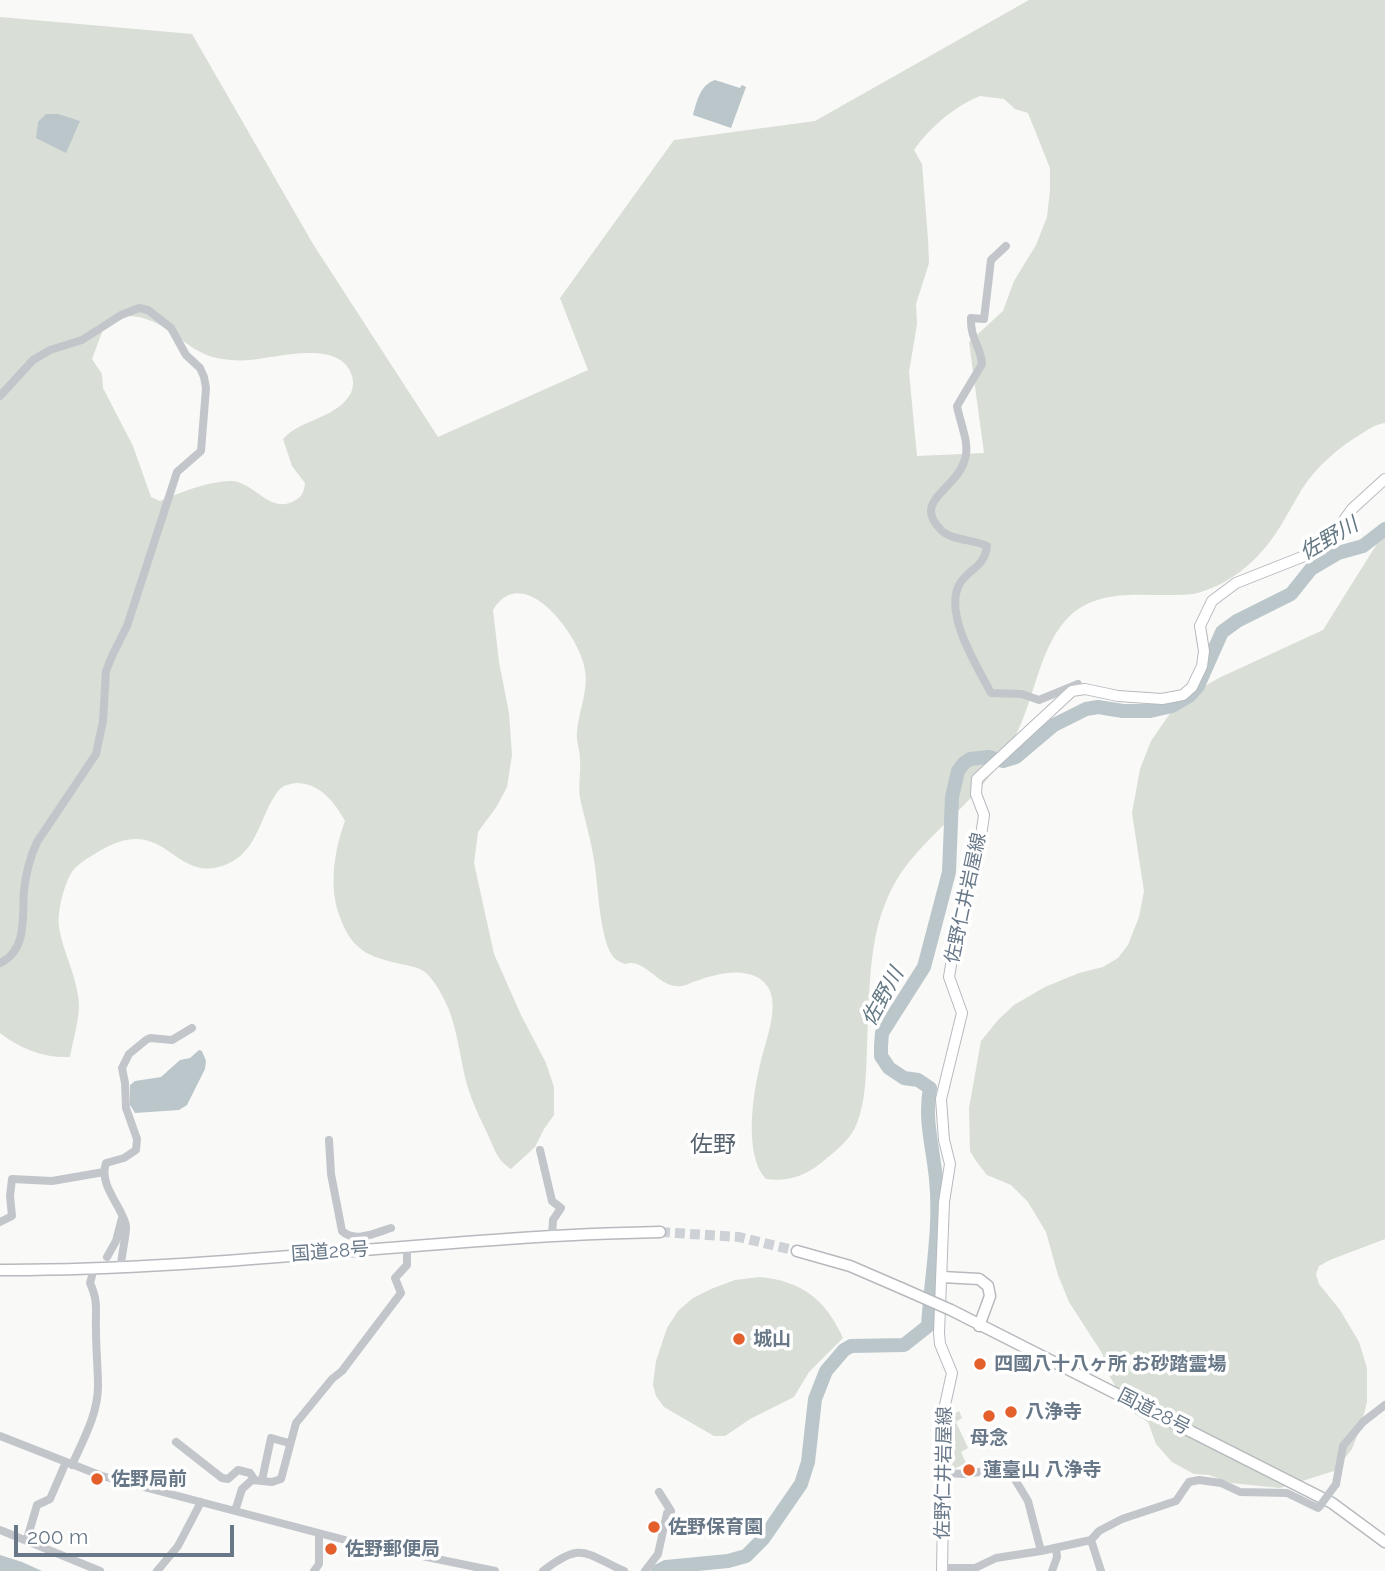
<!DOCTYPE html>
<meta charset="utf-8">
<style>
body{margin:0}
#map{position:relative;width:1385px;height:1571px;overflow:hidden;background:#f9f9f7;font-family:Raleway,sans-serif}
canvas{display:block}
.scale{position:absolute;left:14px;top:1525px;width:220px;height:32px;box-sizing:border-box;border:4px solid #687888;border-top:0;padding-left:9px;font-size:21px;line-height:24px;white-space:nowrap;color:#687888;-webkit-text-stroke:5px #fff;paint-order:stroke}
</style>
<div id="map">
<canvas width="1385" height="1571"></canvas>
<div class="scale">200 m</div>
</div>
<script>
const c = document.querySelector('canvas').getContext('2d');
c.lineJoin = 'round';
function fillPath(path, color) { c.fillStyle = color; c.fill(path, 'evenodd'); }
function stroke(path, color, width, dash) { c.strokeStyle = color; c.lineWidth = width; c.lineCap = dash ? 'butt' : 'round'; c.setLineDash(dash || []); c.stroke(path); }
function label(font, color, halo, rows, align = 'center') {
  c.font = font + ' Raleway,"Noto Sans JP",sans-serif'; c.lineWidth = 7; c.setLineDash([]); c.textBaseline = 'middle'; c.strokeStyle = halo; c.fillStyle = color; for (const [text, x, y, turn = 0] of rows) {
    c.save(); c.translate(x, y); c.rotate((+turn || 0) * Math.PI / 180); c.textAlign = isNaN(turn) ? turn : align; if (halo) c.strokeText(text, 0, 0); c.fillText(text, 0, 0); c.restore();
  }
}
fillPath(new Path2D(`
 M1029 0H1385V423C1376 424 1369 429 1361 434 1339 447 1316 467 1302 489 1283 521 1272 547 1241 571 1228 581 1209 591 1193 594 1149 599 1098 583 1065 621 1038 651 1033 708 1011 744 998 766 983 786 965 804 933 837 902 860 885 904 868 945 869 1004 867 1048 866 1073 866 1100 857 1123 851 1140 834 1152 821 1163 805 1176 787 1182 766 1179 743 1155 753 1091 761 1061 768 1032 791 980 743 973 728 971 710 976 696 981 691 982 686 986 681 986 658 989 646 957 625 964 620 962 615 960 612 955 600 937 598 888 595 866 592 843 585 821 580 798 578 785 581 773 580 760 580 753 578 746 577 739 576 716 589 693 585 670 581 637 523 559 493 610L499 662 509 713 512 755 507 787 497 806 478 832 474 863 494 954 521 1015 546 1063 554 1087V1115L544 1129 535 1147 511 1169C497 1160 495 1150 488 1135 480 1118 471 1100 466 1081 459 1054 457 1024 444 999 440 991 433 979 426 973 421 968 413 967 406 965 374 958 354 954 341 920 328 889 334 851 345 821 335 803 321 784 298 783 292 783 283 785 279 790 259 815 259 852 225 865 172 885 166 810 98 852 88 858 75 865 70 875 63 889 57 912 59 927 63 953 77 975 79 1004 79 1021 73 1040 70 1057 43 1058 21 1049 0 1033V17L192 34 313 244 438 437 588 370 560 298 674 140 815 121ZM980 96 1004 99 1015 109 1028 113 1050 168V190L1047 217 1036 245 1014 281 1003 311 969 342 984 453 917 456 909 372 917 324 916 304 929 263 928 239 922 164 914 150C929 128 955 106 980 96ZM128 316C168 317 183 351 217 358 227 360 240 361 249 360 276 358 341 338 352 376 354 382 353 391 349 396 334 419 301 419 283 439L292 466 305 483C304 492 302 497 294 501 269 515 253 479 229 481 206 482 182 492 160 501L151 497 133 446 103 388 102 374 92 359 104 327Z
 M1385 531V1239L1330 1260 1319 1266 1316 1274 1319 1284 1340 1310 1359 1342 1367 1368V1402L1361 1426 1352 1449 1334 1471 1280 1488 1231 1483 1209 1475 1194 1474 1172 1462 1156 1444 1148 1422 1130 1411 1110 1377 1102 1353 1069 1302 1058 1275 1046 1232 1028 1202 1011 1185 987 1175 976 1161 970 1151 969 1108 981 1041 998 1020 1014 1005 1045 987 1079 973 1103 967 1118 958 1128 945 1139 917 1144 891 1132 813 1140 769 1151 741 1171 712 1188 695 1221 677 1323 630Z
 M760 1277C802 1281 826 1300 843 1338L809 1372 794 1397 750 1419 725 1436H714L664 1407 656 1396 653 1385 656 1361 667 1328 678 1311 693 1298 711 1289 735 1280Z
 M959 1411 962 1418 956 1422 968 1448 961 1452 966 1463 954 1469 948 1468 950 1416Z`), '#d9ded6');
fillPath(new Path2D(`
 M715 80 740 88 742 85 746 87 731 128 693 115C697 101 700 85 715 80Z
 M46 114H58L80 121 66 153 36 138 38 122Z
 M199 1050 202 1051 206 1061 205 1069 187 1105 179 1110 135 1113 130 1105V1085L135 1081 161 1077 180 1060 190 1058Z
 M0 1555 22 1562 42 1571H0Z`), '#bbc6cb');
stroke(new Path2D(`
 M658 1571 666 1567 728 1561 746 1556 763 1539 801 1484 808 1462 815 1399 826 1371 844 1350 851 1346 904 1345 928 1326C931 1277 941 1228 936 1179 933 1147 924 1120 930 1088L918 1080 904 1078 889 1068 881 1056V1046L882 1033 924 967 949 872 952 797 958 771 964 763 970 759 989 757 1003 761 1016 757 1054 725 1086 709 1098 707 1123 711H1150L1172 706 1189 696 1198 686 1222 632 1237 621 1291 594 1311 569 1338 553 1363 546 1385 529`), '#bbc6cb', 14);
stroke(new Path2D(`
 M660 1232 739 1237 797 1251`), '#ced2d6', 10, [10, 5]);
const major = new Path2D(`
 M942 1571 945 1405 952 1373 940 1344 939 1333 944 1202 950 1164 944 1140 941 1099 962 1013 949 977 957 929 967 885 978 857 984 815 976 794 977 779 1072 691 1085 689 1118 696 1162 699 1183 695 1192 687 1202 666 1204 651 1200 626 1212 601 1236 583 1312 553 1332 537 1352 509 1385 479`);
const highway = new Path2D(`
 M797 1251 850 1266 901 1288
 M0 1270C220 1271 440 1236 660 1232
 M942 1277 979 1279 988 1286 990 1296 979 1326
 M951 1310 1332 1503 1385 1542`);
stroke(major, '#b6babf', 12);
stroke(highway, '#b6b9bd', 13);
stroke(new Path2D(`
 M1006 246 991 260 984 319 971 318C970 339 981 347 982 364L957 406C960 423 970 443 965 459 957 490 911 500 941 530 952 541 974 539 987 546 984 569 968 568 959 585 944 615 977 666 991 693L1022 694 1039 700 1078 684 1080 689
 M0 396 33 360 50 350 82 340 121 315 139 308 148 310 171 328 186 355 200 368 204 377 206 388 201 451 177 472 127 626 112 656 106 671 103 721 96 754 37 842C30 857 26 873 24 890 22 916 28 950 0 963
 M329 1140 331 1174 342 1231C355 1243 375 1233 391 1228
 M540 1150 552 1201 561 1208 553 1220 552 1237
 M0 1222 12 1216 10 1196 12 1179 52 1181 104 1172
 M107 1257 116 1241 122 1218
 M121 1265C121 1257 127 1232 126 1226 123 1207 98 1186 106 1163L124 1158 136 1150 137 1139 126 1108 125 1083 122 1068 129 1054 146 1040 150 1038 172 1040 192 1028
 M0 1436 102 1476 349 1541 495 1571
 M176 1442 222 1478 228 1479 238 1470 250 1473 254 1479
 M72 1465C83 1440 98 1414 98 1386 98 1368 96 1350 96 1331 95 1310 99 1303 90 1283L92 1276
 M943 1473 965 1474 1008 1468 1028 1501 1041 1551
 M262 1480 271 1438 289 1443
 M1336 1484 1343 1446 1363 1422 1385 1405
 M235 1511 242 1489 252 1480 272 1482 281 1479 296 1423 332 1379 342 1371 401 1293 395 1278 407 1265V1247
 M0 1530 100 1571
 M27 1539 37 1505 50 1499 66 1462
 M1091 1540 1101 1571
 M942 1568H975L996 1558 1041 1551 1091 1540 1099 1531 1122 1519 1176 1501 1189 1482 1199 1480 1221 1483 1240 1492 1287 1493 1318 1508 1320 1506
 M157 1571 178 1546 201 1502
 M314 1571 319 1564V1534
 M543 1571C582 1541 584 1553 624 1571
 M645 1571 658 1554 667 1513 671 1511 659 1492
 M1052 1571 1057 1557 1056 1548`), '#c2c6cb', 8);
stroke(major, '#fff', 10);
stroke(highway, '#fff', 10);
const highwayBridge = new Path2D(`
 M901 1288 951 1310`);
stroke(highwayBridge, '#b6b9bd', 13, []);
stroke(new Path2D(`
 M1320 1506 1336 1484`), '#c2c6cb', 8);
stroke(highwayBridge, '#fff', 10);
for (const [x, y, r, color] of [
 [739,1339,7,"#e3602d"],
 [980,1364,7,"#e3602d"],
 [1011,1412,7,"#e3602d"],
 [989,1416,7,"#e3602d"],
 [969,1470,7,"#e3602d"],
 [97,1479,7,"#e3602d"],
 [654,1527,7,"#e3602d"],
 [331,1549,7,"#e3602d"]
]) { const dot = new Path2D(); dot.arc(x, y, r, 0, 2 * Math.PI); c.fillStyle = color; c.fill(dot); stroke(dot, '#fff', 2.5); }
label('19px', '#687888', '#fff', [
 ["佐野仁井岩屋線",966,898,-78],
 ["国道28号",330,1252,-4],
 ["国道28号",1154,1412,27],
 ["佐野仁井岩屋線",944,1473,-89]
]);
label('bold 19px', '#687888', '#fff', [
 ["城山",753,1339],
 ["四國八十八ヶ所 お砂踏霊場",994,1364],
 ["八浄寺",1025,1412],
 ["母念",989,1438,"center"],
 ["蓮臺山 八浄寺",983,1470],
 ["佐野局前",111,1479],
 ["佐野保育園",668,1527],
 ["佐野郵便局",345,1549]
], 'left');
label('italic 21px', '#647983', '#fff', [
 ["佐野川",1329,539,-30],
 ["佐野川",883,997,-61]
]);
label('23px', '#56626d', '#fff', [
 ["佐野",713,1145]
]);
</script>
